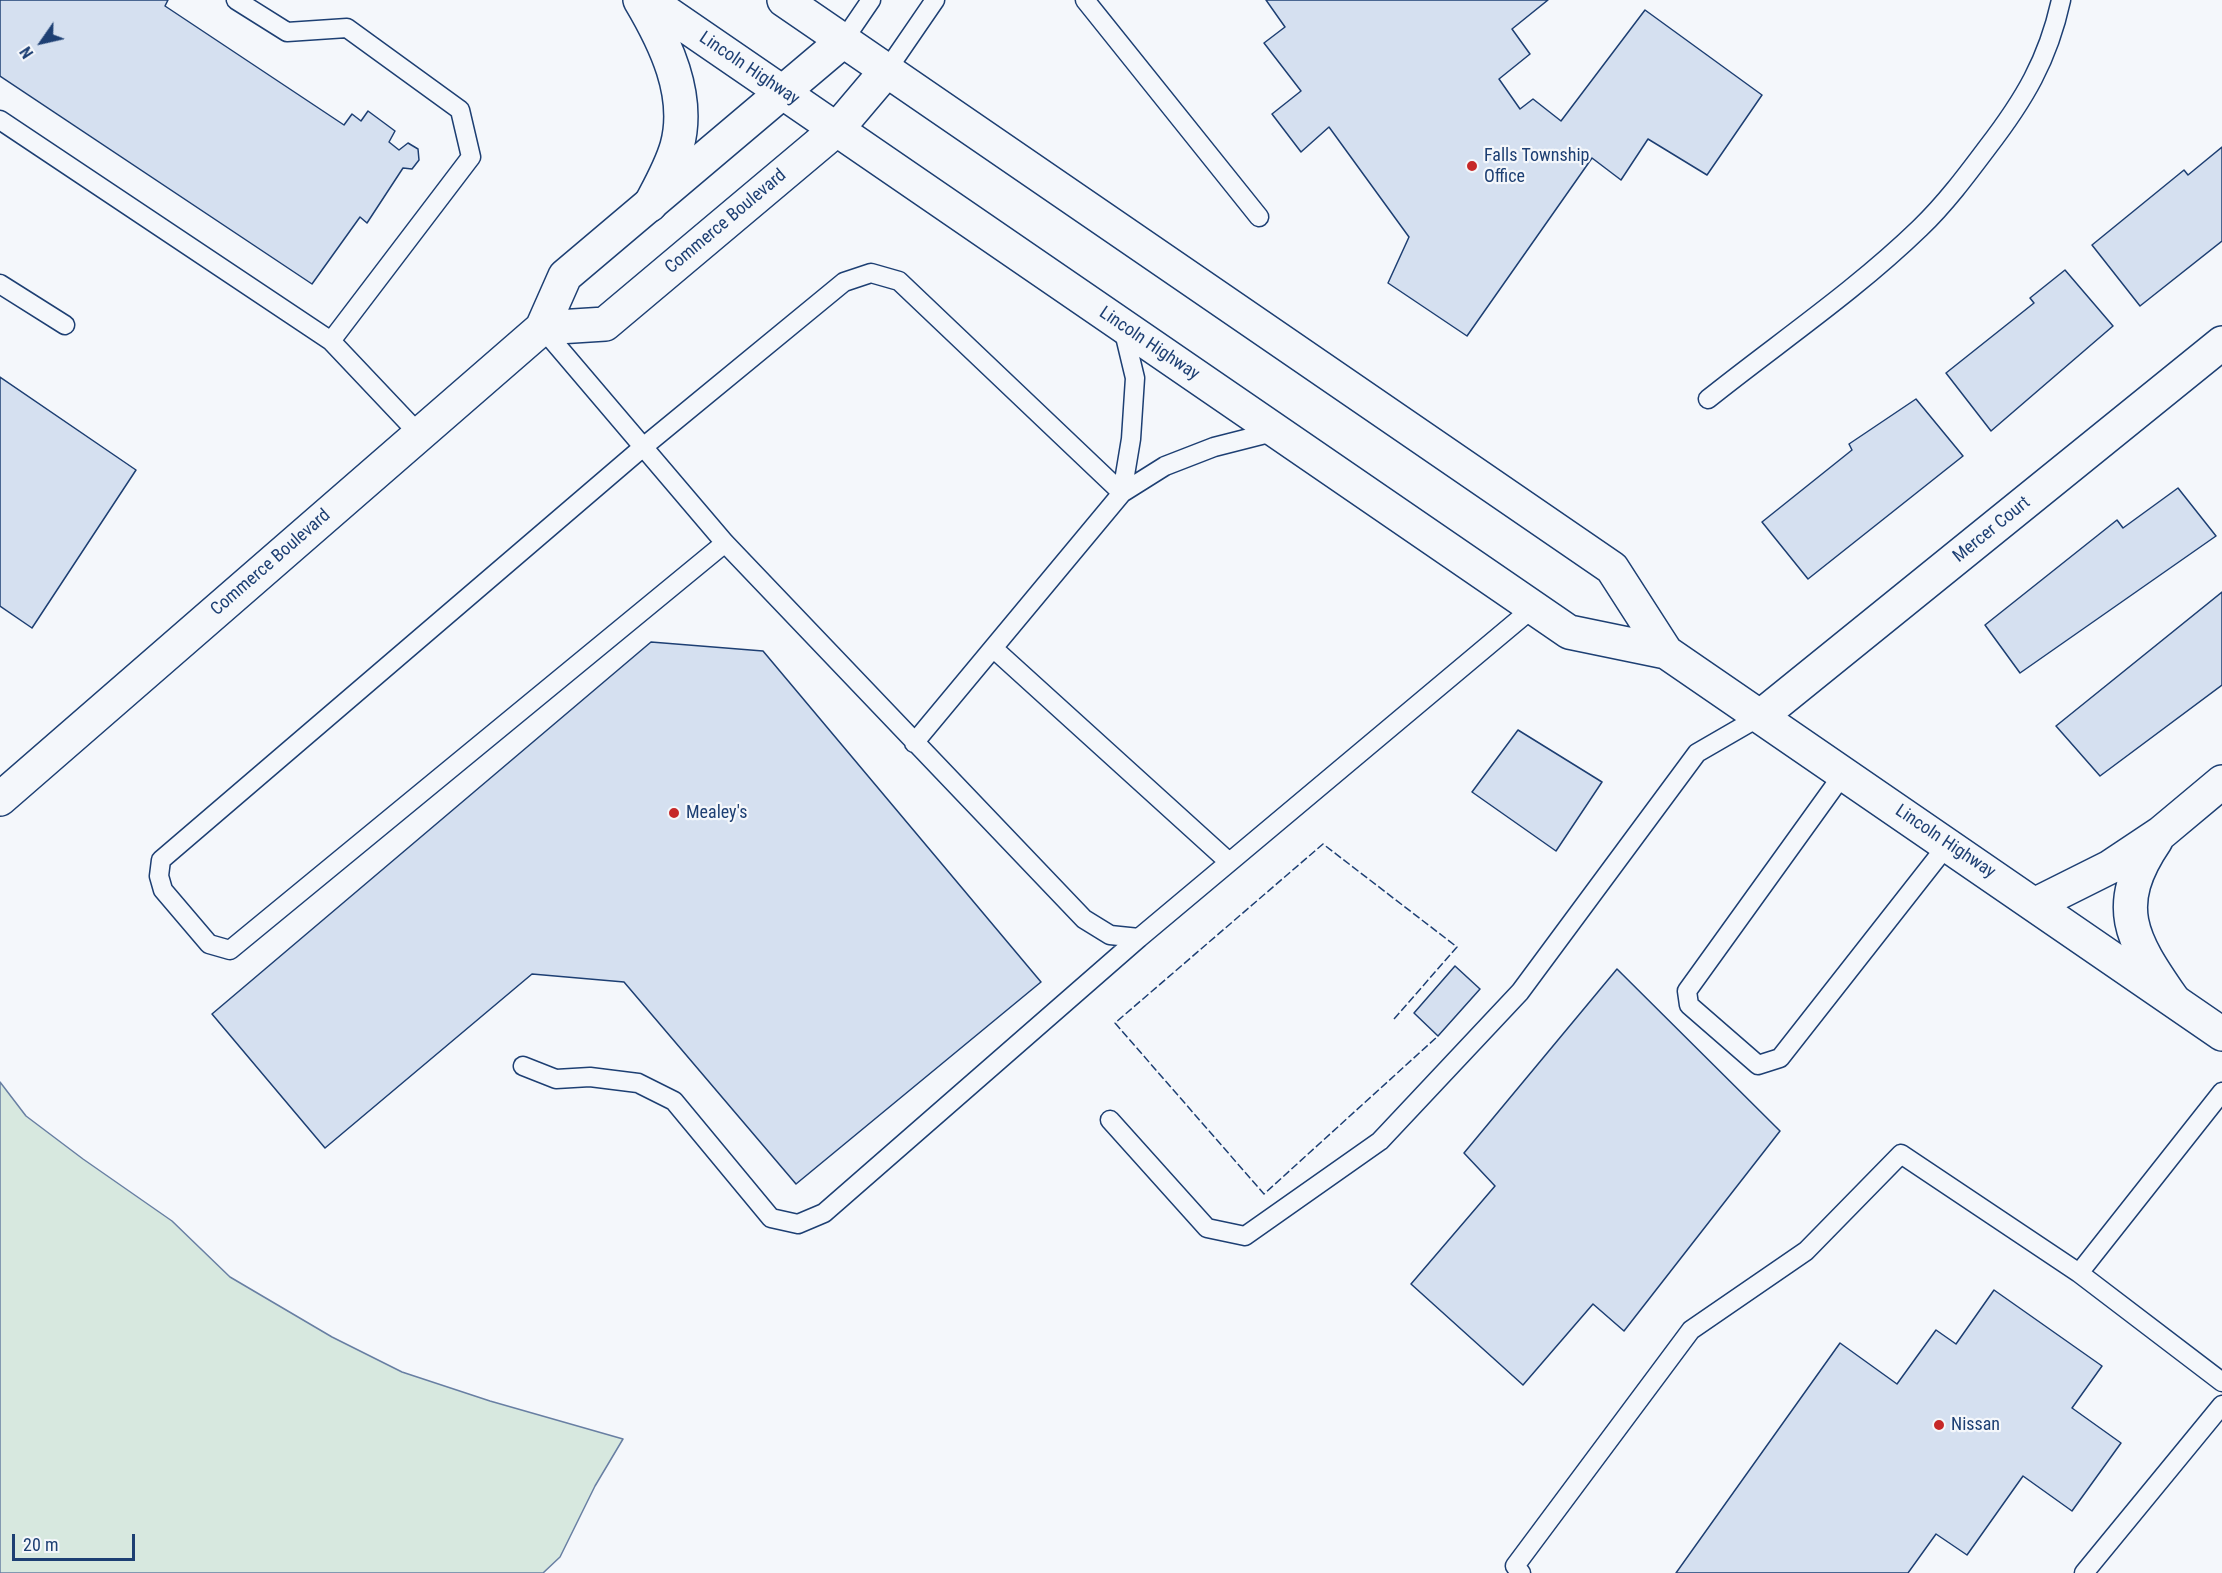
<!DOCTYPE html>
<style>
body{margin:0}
#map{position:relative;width:2222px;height:1573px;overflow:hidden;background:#f4f7fb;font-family:"Roboto Condensed",sans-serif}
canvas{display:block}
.north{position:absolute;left:12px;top:12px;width:60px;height:60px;-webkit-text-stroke:4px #f4f7fb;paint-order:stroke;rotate:236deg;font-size:16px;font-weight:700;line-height:24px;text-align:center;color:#1d3f73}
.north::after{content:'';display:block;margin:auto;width:21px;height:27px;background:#1d3f73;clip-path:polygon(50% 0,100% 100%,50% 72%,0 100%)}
.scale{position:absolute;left:12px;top:1534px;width:123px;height:27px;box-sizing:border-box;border:3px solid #1d3f73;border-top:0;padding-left:8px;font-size:18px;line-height:21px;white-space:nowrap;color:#1d3f73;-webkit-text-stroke:4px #f4f7fb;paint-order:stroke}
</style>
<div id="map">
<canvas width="2222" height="1573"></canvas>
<div class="north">N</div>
<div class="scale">20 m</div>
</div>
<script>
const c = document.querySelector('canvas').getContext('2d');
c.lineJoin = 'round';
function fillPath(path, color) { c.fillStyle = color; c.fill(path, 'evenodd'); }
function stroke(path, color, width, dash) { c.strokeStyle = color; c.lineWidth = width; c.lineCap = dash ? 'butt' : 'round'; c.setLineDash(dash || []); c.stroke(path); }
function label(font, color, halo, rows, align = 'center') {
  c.font = font + ' "Roboto Condensed",sans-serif'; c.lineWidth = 4.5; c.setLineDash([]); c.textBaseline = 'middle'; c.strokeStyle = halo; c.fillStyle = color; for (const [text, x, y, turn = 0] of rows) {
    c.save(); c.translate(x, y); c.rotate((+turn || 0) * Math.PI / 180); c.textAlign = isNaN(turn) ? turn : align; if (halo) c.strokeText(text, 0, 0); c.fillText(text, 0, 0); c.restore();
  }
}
const green = new Path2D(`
 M0 1082 26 1116 83 1159 172 1221 230 1277 332 1337 402 1372 490 1401 623 1439 595 1486 560 1557 543 1573H0Z`);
fillPath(green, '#d7e8df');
stroke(green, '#687fa3', 1.5);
const building = new Path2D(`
 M0 0H168L165 6 344 125 352 114 361 121 368 111 395 131 389 142 399 150 408 143 418 149 419 160 412 169 403 168 367 223 360 217 312 284 0 76Z
 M1266 0H1548L1512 29 1530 54 1499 79 1520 109 1533 99 1561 121 1645 10 1762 95 1707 175 1648 139 1621 180 1592 158 1467 336 1388 283 1409 237 1329 127 1301 152 1272 114 1301 91 1264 43 1285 27Z
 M2222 147V241L2140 306 2092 245 2184 170 2188 175Z
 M2065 270 2113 326 1991 431 1946 373 2034 303 2030 298Z
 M0 377 136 470 32 628 0 606Z
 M1916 399 1963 456 1808 579 1762 522 1852 450 1849 444Z
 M2178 488 2216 536 2020 673 1985 625 2117 520 2123 528Z
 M2222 592V685L2100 776 2056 726Z
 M651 642 763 651 1041 982 796 1184 624 982 532 974 325 1148 212 1014Z
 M1518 730 1602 782 1556 851 1472 792Z
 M1455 966 1480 989 1438 1036 1414 1013Z
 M1617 969 1780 1131 1624 1331 1593 1304 1523 1385 1411 1284 1495 1186 1464 1153Z
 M1994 1290 2102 1366 2072 1408 2121 1443 2072 1511 2023 1476 1967 1555 1936 1534 1908 1573H1676L1840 1343 1897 1384 1936 1330 1956 1344Z`);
fillPath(building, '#d5e0f0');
stroke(building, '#1d3f73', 1.5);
const lane = new Path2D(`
 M236 0 287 32 347 28 460 110 471 157 331 341 419 434
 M1085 0 1259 217
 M843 41 871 0
 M887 70 935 0
 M0 120 331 341
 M0 284 65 325
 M542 328 725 543 1084 919 1110 935 1139 938 1534 607
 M1123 328 1135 378 1131 439 1122 493 1165 466 1214 447 1277 431
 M1708 399C1778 343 1855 291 1920 228 1945 204 1966 176 1987 148 2024 100 2048 60 2061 0
 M725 543 230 950 209 944 163 890 159 876 161 860 642 448 844 282 871 273 899 281 1122 493 914 743
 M993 648 1229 862
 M1844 773 1687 991 1689 1005 1758 1065 1780 1058 1948 844
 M523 1066 556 1079 590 1077 638 1083 674 1101 771 1218 798 1224 824 1213 1139 938
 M1110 1120 1207 1228 1245 1236 1380 1141 1520 992 1697 753 1761 716
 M2079 1273 2222 1382
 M1521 1573 1515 1566 1691 1330 1806 1251 1901 1154 2079 1273 2222 1092
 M2084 1573 2222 1405`);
const street = new Path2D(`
 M542 328 605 324 837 129 887 70
 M1761 716 2222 343
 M0 799 542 328 565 276 843 41
 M2156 840C2111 906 2131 939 2172 998
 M2036 904 2110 867 2161 833 2222 782`);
const primary = new Path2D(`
 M640 0C665 42 691 95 677 146 671 167 660 186 650 205
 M648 0 1569 632 1666 652 2222 1034
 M784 0 1612 568 1666 652`);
stroke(lane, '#1d3f73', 21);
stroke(street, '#1d3f73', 36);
stroke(primary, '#1d3f73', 36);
stroke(lane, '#f4f7fb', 18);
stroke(street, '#f4f7fb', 33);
stroke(primary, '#f4f7fb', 33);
stroke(new Path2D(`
 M1394 1019 1457 947 1323 844 1115 1023 1264 1194 1438 1036`), '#1d3f73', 1.5, [8, 3]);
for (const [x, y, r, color] of [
 [1472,166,6,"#c62828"],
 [674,813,6,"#c62828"],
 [1939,1425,6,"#c62828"]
]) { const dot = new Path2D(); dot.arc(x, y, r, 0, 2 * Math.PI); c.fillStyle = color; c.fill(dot); stroke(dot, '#f4f7fb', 2); }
label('18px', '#1d3f73', '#f4f7fb', [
 ["Lincoln Highway",749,69,34],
 ["Commerce Boulevard",726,222,-40],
 ["Lincoln Highway",1149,344,34],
 ["Mercer Court",1992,530,-39],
 ["Commerce Boulevard",271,563,-41],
 ["Lincoln Highway",1945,842,34]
]);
label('18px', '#1d3f73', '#f4f7fb', [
 ["Falls Township",1484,156],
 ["Office",1484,177],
 ["Mealey's",686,813],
 ["Nissan",1951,1425]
], 'left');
</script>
